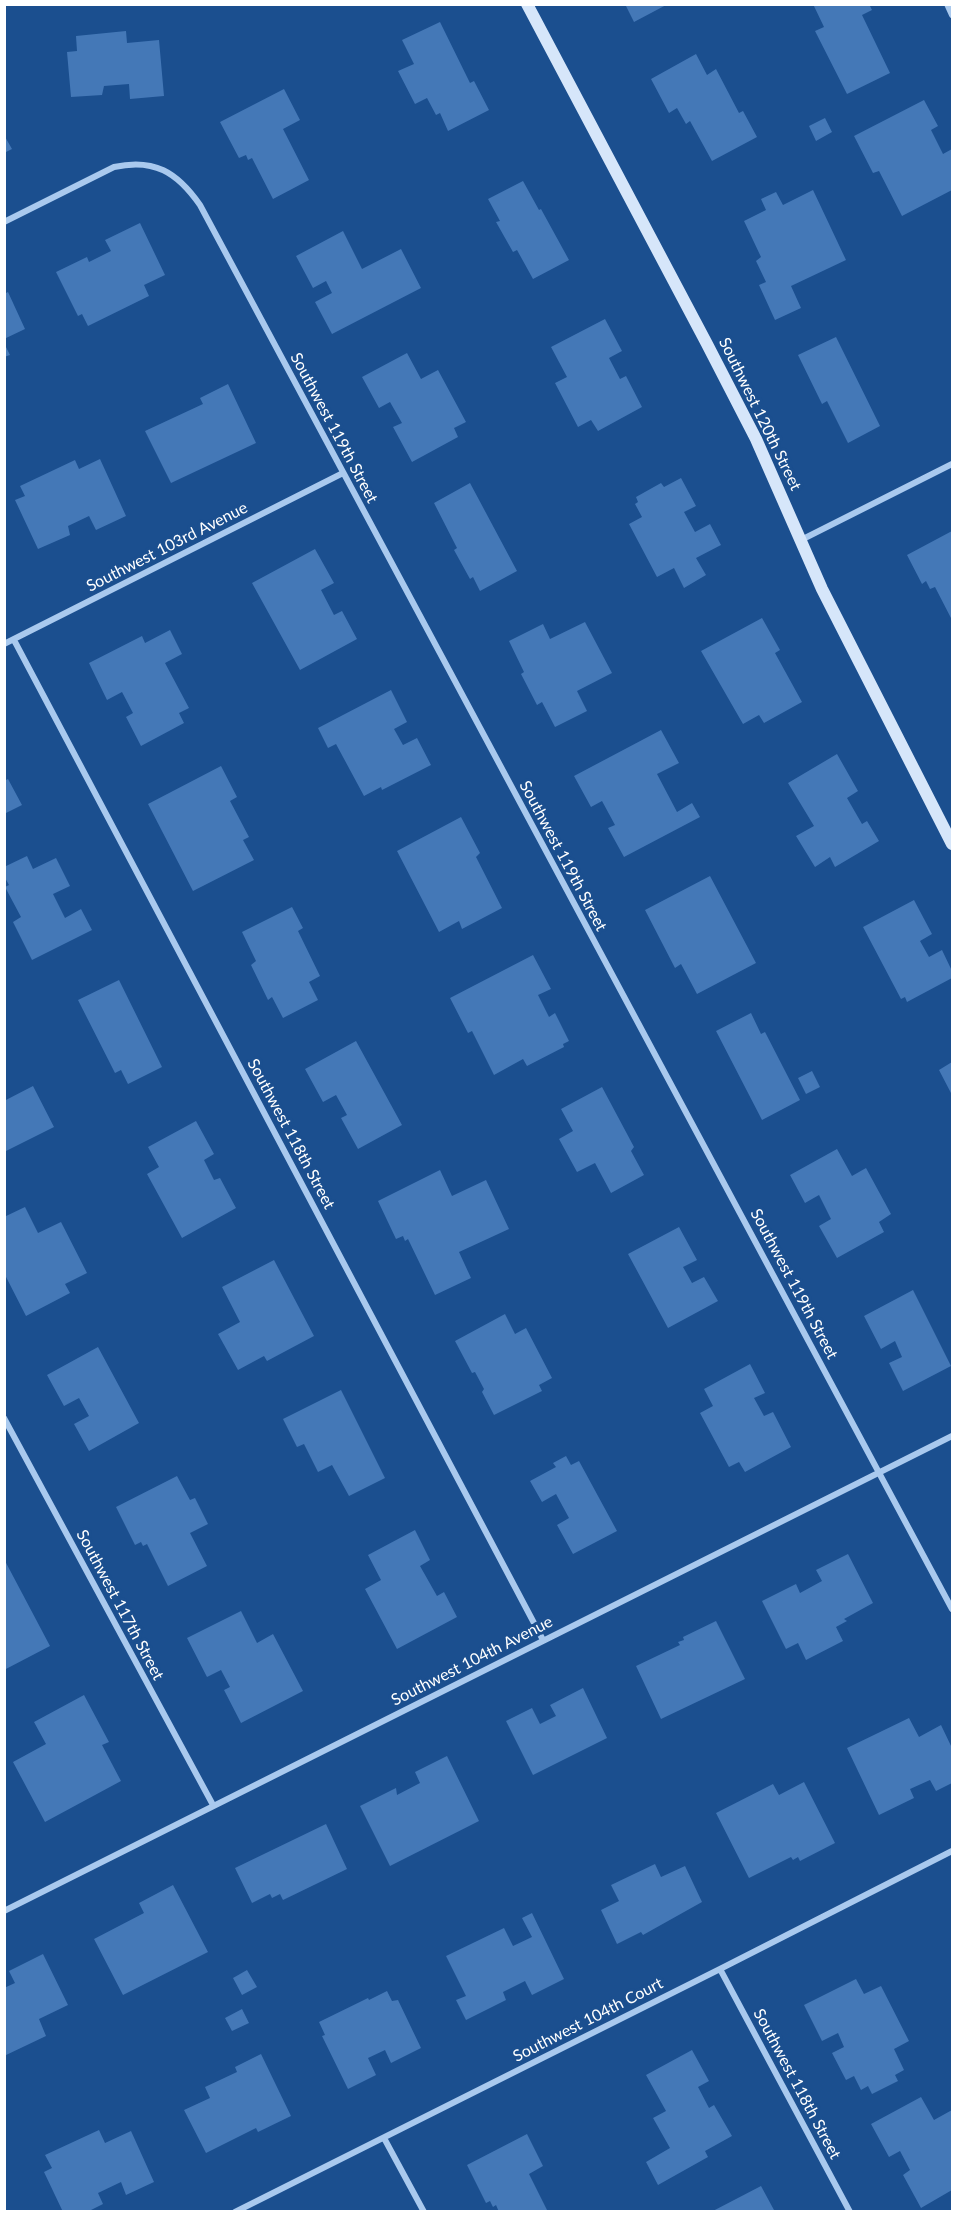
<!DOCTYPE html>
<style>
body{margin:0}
#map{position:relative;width:957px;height:2216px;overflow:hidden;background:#1b4f8f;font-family:Lato,sans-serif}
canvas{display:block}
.frame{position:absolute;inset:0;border:6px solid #fff;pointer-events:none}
</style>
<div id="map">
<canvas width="957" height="2216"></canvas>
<div class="frame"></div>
</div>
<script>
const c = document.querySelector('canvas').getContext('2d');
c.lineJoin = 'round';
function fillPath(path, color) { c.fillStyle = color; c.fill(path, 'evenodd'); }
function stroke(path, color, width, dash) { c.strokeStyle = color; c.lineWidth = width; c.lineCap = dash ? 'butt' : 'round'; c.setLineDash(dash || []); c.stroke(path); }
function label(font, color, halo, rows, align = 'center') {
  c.font = font + ' Lato,sans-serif'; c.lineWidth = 6; c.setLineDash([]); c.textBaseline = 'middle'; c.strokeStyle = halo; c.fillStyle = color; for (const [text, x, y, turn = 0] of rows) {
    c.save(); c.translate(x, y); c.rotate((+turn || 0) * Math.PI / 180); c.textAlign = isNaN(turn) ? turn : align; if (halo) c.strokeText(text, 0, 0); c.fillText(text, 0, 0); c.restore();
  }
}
fillPath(new Path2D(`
 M625 4H668L634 22Z
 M813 4H869L872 10 862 15 890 73 847 94 815 31 824 27Z
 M440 22 470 83 474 81 489 110 448 131 440 113 436 115 427 98 415 104 398 71 414 64 402 40Z
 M126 31 127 43 159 40 164 96 130 99 129 84 104 86 102 95 71 97 67 52 77 51 76 36Z
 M696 54 707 75 716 69 739 113 743 111 757 137 712 161 690 121 686 124 677 108 669 113 651 79Z
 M284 89 300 120 283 129 309 180 273 199 252 158 248 160 246 155 239 158 220 122Z
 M924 100 938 126 931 130 943 154 952 149V190L902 216 879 171 873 173 854 136Z
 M825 118 832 132 816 141 809 126Z
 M4 135 12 149 4 153Z
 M523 181 539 210 541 209 569 260 533 279 517 250 513 252 496 222 500 221 488 199Z
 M813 190 846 260 791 286 801 308 775 320 759 285 766 282 756 261 761 257 744 221 766 210 761 199 776 192 783 205Z
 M140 223 165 275 144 285 149 296 88 326 82 314 78 316 56 272 87 257 89 262 111 251 105 240Z
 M343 231 362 269 401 249 421 288 332 334 315 302 332 293 326 281 313 288 296 256Z
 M8 292 25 329 4 339V294Z
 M605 319 622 351 609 358 620 379 626 376 642 407 598 431 591 420 578 427 555 383 567 377 551 347Z
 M836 337 880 426 848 443 827 401 822 404 798 355Z
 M4 343 10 355 4 357Z
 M407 353 421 379 438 370 466 422 454 428 458 437 412 462 393 427 402 423 390 402 379 408 362 377Z
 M228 384 256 443 171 483 145 431 203 404 200 398Z
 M100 459 126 516 96 530 89 516 68 526 70 535 38 549 15 500 25 496 20 486 75 460 79 469Z
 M681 478 696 506 684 512 695 532 710 524 721 545 696 558 706 575 684 588 674 568 657 577 629 524 642 517 635 504 638 502 636 497 661 483 664 487Z
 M470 483 517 571 480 591 473 577 470 579 454 550 457 548 434 503Z
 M952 531V620L935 587 930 589 926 581 922 584 907 555Z
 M315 549 334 583 321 590 334 615 342 611 357 639 300 670 252 583Z
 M762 618 780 650 775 653 802 702 764 723 759 715 743 724 701 651Z
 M585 622 612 673 577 691 587 711 555 727 542 702 537 705 521 674 524 672 509 641 543 624 550 639Z
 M170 630 182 654 165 663 189 708 179 713 184 723 141 746 126 717 133 713 122 692 107 700 89 663 142 636 145 643Z
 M391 690 407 722 394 729 403 745 417 738 431 765 382 790 381 787 364 796 336 744 328 748 318 728Z
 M661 730 679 763 657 774 677 812 692 803 700 817 624 857 608 828 615 825 602 801 591 807 574 776Z
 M837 754 858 791 847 798 862 824 867 821 879 841 835 867 830 857 815 867 796 836 814 826 788 783Z
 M221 766 237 797 230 801 249 837 243 840 254 860 193 891 148 804Z
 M8 779 22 805 4 814V781Z
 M461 817 480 853 476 857 502 908 462 929 459 921 439 932 397 851Z
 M27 856 33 869 56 858 70 886 53 894 65 918 81 909 92 930 32 960 13 922 21 917 5 887 9 885 4 876V867Z
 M710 876 756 963 697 994 681 964 675 968 645 910Z
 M914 900 932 934 920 941 929 957 942 950 952 971V978L907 1002 905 997 901 999 863 927Z
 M292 907 303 928 298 931 320 976 309 982 318 1000 283 1018 272 997 268 1000 251 965 256 961 242 932Z
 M533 955 551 989 538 995 549 1017 555 1013 569 1041 563 1044 564 1047 527 1066 523 1059 494 1075 472 1031 468 1033 450 998Z
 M119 980 162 1067 128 1084 121 1070 115 1073 78 1000Z
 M751 1013 761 1034 765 1032 800 1100 762 1120 716 1031Z
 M356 1041 402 1125 358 1149 341 1118 347 1115 336 1095 323 1102 305 1069Z
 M952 1062V1095L939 1070Z
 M812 1071 820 1087 806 1094 798 1078Z
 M33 1086 54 1127 4 1152V1101Z
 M602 1087 634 1147 631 1151 644 1175 611 1193 595 1163 577 1172 559 1139 573 1131 561 1109Z
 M196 1121 214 1154 204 1160 214 1180 220 1178 236 1208 182 1238 147 1174 159 1167 148 1147Z
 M837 1149 852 1176 866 1168 891 1214 879 1222 884 1232 837 1258 819 1226 831 1219 819 1195 805 1203 790 1175Z
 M440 1170 452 1196 486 1180 509 1229 459 1252 471 1278 435 1295 408 1239 405 1241 403 1236 396 1239 378 1201Z
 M25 1207 38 1233 61 1222 87 1273 65 1284 70 1293 26 1316 4 1273V1217Z
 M679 1227 697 1260 683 1267 692 1283 704 1277 718 1301 668 1328 628 1254Z
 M274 1260 314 1336 267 1361 264 1356 238 1370 218 1334 240 1322 222 1287Z
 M913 1290 951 1366 903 1391 889 1363 902 1357 895 1341 881 1349 864 1316Z
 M505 1314 515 1334 526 1328 552 1378 539 1385 542 1391 494 1415 482 1392 484 1389 475 1372 472 1373 455 1341Z
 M98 1347 139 1423 89 1451 74 1424 89 1416 79 1398 64 1406 47 1375Z
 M750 1364 765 1393 754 1398 764 1416 773 1412 791 1447 745 1472 739 1462 729 1467 700 1413 713 1406 704 1389Z
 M341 1390 385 1478 349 1496 332 1465 318 1472 304 1444 297 1447 283 1419Z
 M566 1456 571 1465 579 1461 617 1531 573 1554 557 1525 569 1518 556 1494 542 1502 530 1481 556 1467 553 1463Z
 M177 1476 190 1500 195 1498 208 1524 190 1533 207 1566 168 1586 147 1544 143 1546 141 1542 135 1545 116 1507Z
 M415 1530 430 1560 420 1566 437 1596 444 1592 457 1617 397 1649 365 1589 381 1580 368 1555Z
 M848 1554 873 1603 844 1619 847 1621 836 1627 843 1641 806 1660 798 1643 786 1649 762 1601 796 1584 800 1593 822 1581 816 1570Z
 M4 1559 50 1646 4 1670Z
 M241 1611 257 1643 273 1634 303 1691 241 1723 224 1690 230 1687 221 1670 207 1677 187 1638Z
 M716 1621 745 1679 661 1719 636 1666 680 1645 678 1642 684 1640 683 1637Z
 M583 1688 607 1738 533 1775 506 1721 532 1708 540 1724 556 1716 550 1705Z
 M84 1695 109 1742 102 1745 121 1781 45 1822 13 1762 46 1744 34 1722Z
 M909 1718 919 1737 941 1725 952 1748V1783L936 1791 930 1780 910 1789 914 1798 879 1815 847 1748Z
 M447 1756 479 1821 390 1866 360 1806 396 1788 397 1795 420 1783 415 1772Z
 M804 1782 835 1843 800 1861 798 1857 793 1860 791 1857 749 1878 716 1813 773 1784 779 1795Z
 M326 1824 347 1869 283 1900 280 1894 272 1898 270 1894 252 1903 235 1868Z
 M655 1864 661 1877 685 1866 702 1902 643 1935 641 1932 617 1944 601 1910 619 1901 611 1885Z
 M173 1885 208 1952 123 1995 94 1939 144 1913 139 1903Z
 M532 1913 564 1979 532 1995 525 1981 503 1992 506 2000 466 2020 456 2000 466 1996 446 1956 504 1928 513 1946 532 1937 522 1918Z
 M43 1954 68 2005 39 2019 46 2036 4 2056V1988L15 1983 9 1971Z
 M247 1970 257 1987 242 1995 233 1978Z
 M856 1979 864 1994 881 1986 909 2041 894 2049 904 2070 895 2075 898 2081 872 2094 868 2086 861 2090 854 2076 846 2080 832 2053 844 2047 838 2033 822 2041 804 2005Z
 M387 1991 392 2001 398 2000 421 2048 391 2063 385 2050 368 2058 376 2075 348 2089 322 2036 325 2035 319 2022 368 1998 369 2000Z
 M242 2009 249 2023 232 2031 225 2018Z
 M692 2050 709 2081 698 2087 709 2108 714 2105 732 2136 705 2151 708 2157 658 2185 646 2162 670 2148 653 2118 666 2111 646 2075Z
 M261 2054 291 2116 258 2132 256 2128 206 2153 184 2110 210 2098 205 2087 237 2072 235 2067Z
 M921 2097 934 2120 952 2110V2190L921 2208 903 2175 910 2170 900 2151 889 2157 871 2124Z
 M99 2130 105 2143 131 2131 154 2182 126 2195 121 2182 98 2193 103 2204 87 2212H63L44 2172 52 2168 45 2155Z
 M527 2134 543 2166 529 2174 548 2212H499L496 2205 493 2207 490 2201 486 2203 467 2165Z
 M761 2186 774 2210 771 2212H711Z`), '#4478b7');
stroke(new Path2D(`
 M947 4 952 15
 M4 222 114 167C154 158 177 172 200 205L952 1609
 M801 540 952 464
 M14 640 543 1640
 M4 644 343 473
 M4 1418 213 1805
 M4 1911 952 1436
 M720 1969 850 2212
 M384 2138 424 2212
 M235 2212 720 1969 952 1851`), '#a9c9ee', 6);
stroke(new Path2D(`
 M527 4 707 344 756 439 822 589 952 844`), '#d6e6fa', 12);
label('16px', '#fff', '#1b4f8f', [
 ["Southwest 120th Street",760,414,64],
 ["Southwest 119th Street",334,428,62],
 ["Southwest 103rd Avenue",167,547,-27],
 ["Southwest 119th Street",563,856,62],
 ["Southwest 118th Street",291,1134,62],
 ["Southwest 119th Street",794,1284,62],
 ["Southwest 117th Street",120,1605,62],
 ["Southwest 104th Avenue",472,1661,-27],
 ["Southwest 104th Court",588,2020,-27],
 ["Southwest 118th Street",797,2084,62]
]);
</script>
